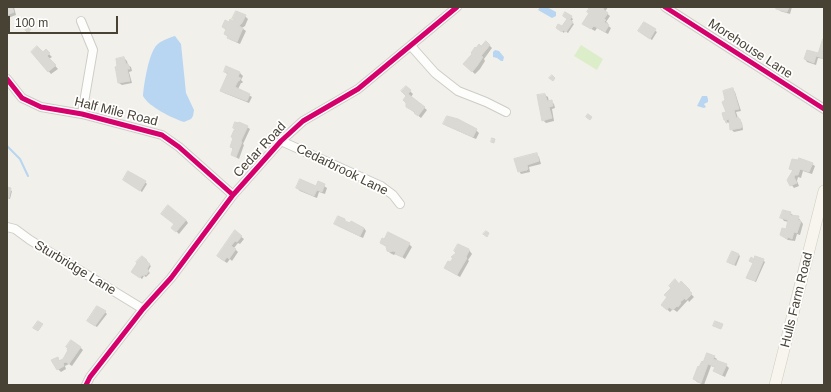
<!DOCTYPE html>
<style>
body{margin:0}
#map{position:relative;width:831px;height:392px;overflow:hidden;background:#f1f0ea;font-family:Arial,sans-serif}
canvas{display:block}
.frame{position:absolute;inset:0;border:8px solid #484235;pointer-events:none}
.scale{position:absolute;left:8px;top:16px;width:110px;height:18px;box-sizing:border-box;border:2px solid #484235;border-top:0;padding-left:5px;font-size:12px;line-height:14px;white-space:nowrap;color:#484235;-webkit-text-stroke:3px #fff;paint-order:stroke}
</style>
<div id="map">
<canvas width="831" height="392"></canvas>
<div class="frame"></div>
<div class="scale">100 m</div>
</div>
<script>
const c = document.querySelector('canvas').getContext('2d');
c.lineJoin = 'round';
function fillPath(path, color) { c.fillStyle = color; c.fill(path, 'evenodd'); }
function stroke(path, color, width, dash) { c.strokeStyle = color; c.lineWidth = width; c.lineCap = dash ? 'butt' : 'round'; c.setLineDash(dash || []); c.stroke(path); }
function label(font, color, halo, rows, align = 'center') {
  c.font = font + ' Arial,sans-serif'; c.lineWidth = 3.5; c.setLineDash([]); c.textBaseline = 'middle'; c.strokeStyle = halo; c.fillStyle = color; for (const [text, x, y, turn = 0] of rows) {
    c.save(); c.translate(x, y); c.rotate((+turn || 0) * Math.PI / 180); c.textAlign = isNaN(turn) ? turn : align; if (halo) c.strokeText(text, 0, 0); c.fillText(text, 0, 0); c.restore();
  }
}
fillPath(new Path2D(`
 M581 45 603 59 597 70 574 56Z`), '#dcedc9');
fillPath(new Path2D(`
 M540 7H547L556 12V16L552 18 538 10Z
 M175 36 181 44 186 93 194 110 193 116 191 119 184 122C172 118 149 107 143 96 144 84 148 59 154 49 157 42 168 38 175 36Z
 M495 50 499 51 504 57 503 61H501L497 58 493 57V52Z
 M702 96H707L708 99V102L704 104 706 107 704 108 697 106Z`), '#b8d6f1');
fillPath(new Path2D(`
 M7 7H14L16 15 8 18 7 16Z
 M596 7H608L605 12 610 16 606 22 608 23 607 25 611 28 608 34 597 28 595 31 586 26Z
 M778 7H792L790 14 780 11 778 8Z
 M245 16 248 19 245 26 242 28 246 31 240 44 231 40 228 38V37L225 34 226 30 223 27 234 22 235 20 233 18Z
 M571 17 573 19 571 22 574 24 568 33 565 31 564 33 559 29 562 27 568 19Z
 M644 23 657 32 652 40 641 33Z
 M823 40 824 59 818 58 816 65 807 62 805 59 819 55Z
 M486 42 492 48 484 59 485 61 480 69 475 74 464 64Z
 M46 51 52 57 49 59 58 69 51 74 32 52 43 53Z
 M124 58 127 61 128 65 131 67 132 71 129 72 132 83 122 85 119 83Z
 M227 68 240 73 243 76 241 80 243 82 242 83H241L238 89 252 97 249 103 224 93 221 91 228 75 225 72Z
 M406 87 413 94 411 97 427 110 421 118 410 109Z
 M732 89 735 92 741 111 736 112 738 118 742 123 743 130 734 132 731 129 730 122 728 123 725 120 727 112 726 100Z
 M545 95 548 97 549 102 551 101 554 104 555 108 552 109 554 121 546 123 543 120Z
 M445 124 476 130 479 133 476 139 447 126Z
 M247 127 250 129 243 144 244 145 239 159 232 155 234 150 231 147 237 131 234 128Z
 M536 154 539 157 541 164 529 167 530 172 521 174 519 171Z
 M812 164 815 166 812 174 803 171 801 178 798 177 797 181 799 186 794 188 788 180 793 171 790 168Z
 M124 180 145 182 147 184 142 192Z
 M318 182 327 188 325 194 319 192 317 198 300 191 297 188 316 187Z
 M7 188 12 191 10 199 7 198Z
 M790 213 793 215 798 217 803 224 800 235 797 234 795 241 788 240 781 235 787 230 789 222 784 221 782 218Z
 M186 220 188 223 179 234 175 230Z
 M335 223 350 225 364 228 366 231 363 238 338 226Z
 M235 232 244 239 240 244 238 243 234 248 238 252 232 261 230 259 227 263 221 259Z
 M381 243 409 244 412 247 405 259 396 253 394 255 390 253 388 250 387 247Z
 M469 250 472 254 468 260 469 261 460 277 445 268 451 264 454 258Z
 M738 254 740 256 736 266 730 263Z
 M146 260 148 262 147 263 151 266 148 271 150 273 146 277 144 276 142 279 134 273Z
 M755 260H763L765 262 756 282 747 278 753 263 750 261Z
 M681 283 692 293 691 294 694 297 689 302 688 300 677 312 673 309 670 312 662 305Z
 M105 312 107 314 97 327 90 323Z
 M80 347 83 350 72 366 69 364 65 366 66 369 61 372 58 369 57 358 60 361 63 360 69 349Z
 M714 357 717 359 716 361 726 365 729 368 725 377 717 373 715 371 716 368 711 366 704 385 697 382 694 379Z`), '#0003');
stroke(new Path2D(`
 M7 146 20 159 28 176`), '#b8d6f1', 2);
const building = new Path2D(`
 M7 7H12L14 12 7 15Z
 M590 7H604L603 9 608 13 604 19 606 20 604 22 609 25 605 32 594 26 591 29 582 24 589 13 587 12Z
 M777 7H789L787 12 776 9Z
 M236 11 246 15 242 23 239 26 243 28 237 42 227 38 228 36 224 34 226 29 222 27 225 20 229 22 230 19 233 21 234 19H232Z
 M565 12 572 16 570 20 573 22 566 32 563 30 562 32 556 28 558 24 562 26 567 19 563 16Z
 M644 22 656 29 650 39 638 31Z
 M28 27 31 29 28 33 25 30Z
 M823 39H824L823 58 816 56 814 63 804 59 807 50 818 53Z
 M486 41 490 45 481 56 483 57 477 66 472 72 463 64 472 54 471 53 475 47 476 48 479 44 481 46Z
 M37 46 43 52 46 49 50 53 47 56 56 65 48 72 31 52Z
 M124 57 126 64H128L130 69H127L130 81 118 83 116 71 115 67 117 66 116 59Z
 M226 66 240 72 238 77 241 78 239 81H238L235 87 250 94 247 101 220 91 228 73 224 72Z
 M552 75 555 78 553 81 549 78Z
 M406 86 411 90 408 94 425 107 418 116 414 113 415 112 406 107V103L403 100 406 96 401 91Z
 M733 88 739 109 734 110 736 118 738 117 739 119H740L742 126 741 128 730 130 729 119 726 120 727 123H726L725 120H724L722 113 726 112 722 102 725 100 723 91Z
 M545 94 547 101 552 100 553 106 549 107 552 118 542 121 537 95Z
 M588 114 592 117 590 120 586 117Z
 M447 116 458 119 477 129 473 137 443 124Z
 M235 122 238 123 239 122 248 126 241 141 242 142 236 157 231 155 233 148 230 147 233 138 231 137 234 130H236L233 128Z
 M492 138 495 139 494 143 491 142Z
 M537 153 539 161 527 165 528 169 527 170 518 172 514 159Z
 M799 158 813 163 809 172 800 169 798 175H795L794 177 797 183 790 186 787 180 793 170 789 169 792 159 798 160Z
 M128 171 146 181 140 191 123 180Z
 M300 179 316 186 318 181 325 184 322 192 317 190 314 196 296 188Z
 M7 187 11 188 9 198 7 197Z
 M168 205 186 220 176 232 171 228 174 224 161 214Z
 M783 210 791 212 790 215 799 216 798 220 801 221 797 233 794 232 792 239 788 237 787 239 780 235 782 228 786 229 788 220 780 218Z
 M338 216 345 219V221L350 223 351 221 364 228 360 236 334 224Z
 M235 230 242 236 237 242 235 241 231 246 236 249 229 259 227 257 224 261 217 256Z
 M486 231 489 233 487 237 483 234Z
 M388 232 410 243 402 257 395 254 396 252 393 251 390 252 387 251 386 246 380 243 382 238 384 239Z
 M458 244 469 249V251L466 257 467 258 457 275 444 268 448 261 450 262 453 258 451 257 456 253 454 251Z
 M732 251 739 254 734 265 727 262Z
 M142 256 147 260 146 261 150 264 147 269 149 271 146 275 145 274 144 276 142 275 140 278 131 272 137 263 136 262Z
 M755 256 764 259 755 281 746 278 753 263 749 261 751 257 754 259Z
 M675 279 679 284 681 281 690 290 689 291 692 294 686 300 683 297 684 299 680 302 681 303 678 307 677 306 673 310 669 307 667 310 661 305 667 297 664 295 671 288 669 286Z
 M97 306 106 311 95 326 87 321Z
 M38 321 43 324 38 331 33 328Z
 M715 321 723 324 721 329 713 326Z
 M71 340 81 347 69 364 66 362 63 363 64 366 57 370 51 360 58 357 59 361 63 359 68 350H67L68 348 66 347Z
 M707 353 715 356 713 359 727 364 722 375 713 371 715 367 708 364 701 383 693 379 698 366 699 367 702 361 703 362Z`);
fillPath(building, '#dbd9d3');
stroke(building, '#dad7d0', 1);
const minor = new Path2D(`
 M665 7 824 109
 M81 21 93 50 82 114
 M411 46 435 73 458 91 486 102 506 112
 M7 79 22 98 41 107 82 114 162 135 179 147 233 195
 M281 141 381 186 393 195 400 204
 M7 227 15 229 30 240 143 309
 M86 385 90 377 143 309 171 278 233 195 281 141 303 121 358 89 457 7`);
const secondary = new Path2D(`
 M775 385 824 191`);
stroke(minor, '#ceccc6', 10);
stroke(secondary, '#d1cec1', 12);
stroke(minor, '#fdfdfc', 8);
stroke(secondary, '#f7f5ee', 11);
stroke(new Path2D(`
 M665 7 824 109
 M7 79 22 98 41 107 82 114 162 135 179 147 233 195
 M86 385 90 377 143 309 171 278 233 195 281 141 303 121 358 89 457 7`), '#d6006c', 5);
label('13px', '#484235', '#fff', [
 ["Morehouse Lane",750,49,33],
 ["Half Mile Road",116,112,14],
 ["Cedar Road",260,150,-47],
 ["Cedarbrook Lane",342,170,26],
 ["Sturbridge Lane",75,268,31],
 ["Hulls Farm Road",797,300,-76]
]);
</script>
